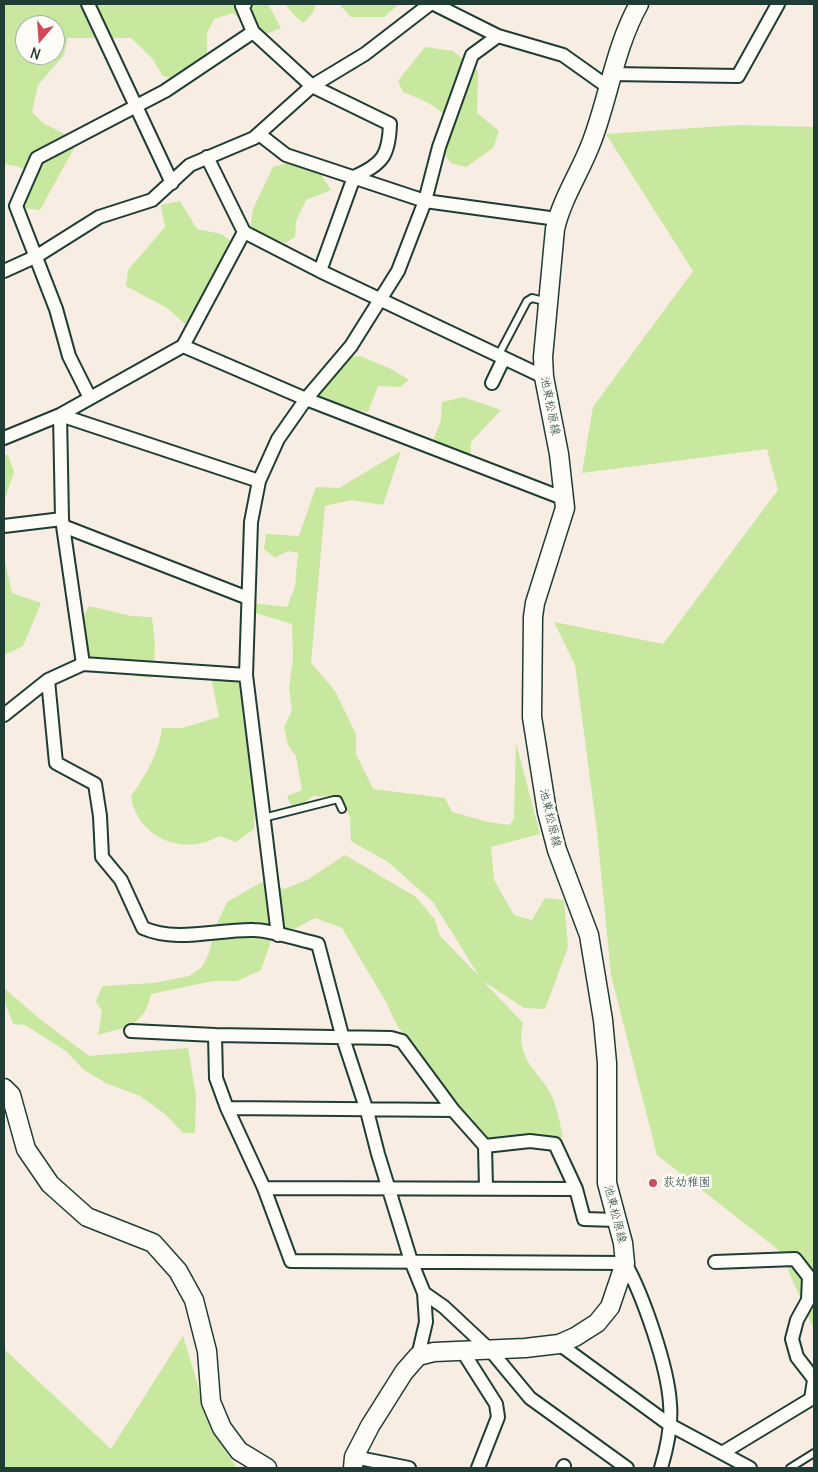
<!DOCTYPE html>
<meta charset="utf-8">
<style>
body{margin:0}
#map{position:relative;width:818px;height:1472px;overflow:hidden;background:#f7ede2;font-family:Delius,sans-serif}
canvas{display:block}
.frame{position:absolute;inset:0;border:5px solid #1f3d34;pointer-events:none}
.north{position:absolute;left:15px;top:15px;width:50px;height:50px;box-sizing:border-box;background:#fdfcf7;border:1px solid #a4b0a9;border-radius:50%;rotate:198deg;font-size:14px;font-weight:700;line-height:20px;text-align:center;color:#1f3d34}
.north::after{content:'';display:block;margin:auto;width:18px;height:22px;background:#d1495b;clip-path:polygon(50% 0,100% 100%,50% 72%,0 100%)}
</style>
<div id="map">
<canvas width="818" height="1472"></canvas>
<div class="frame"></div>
<div class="north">N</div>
</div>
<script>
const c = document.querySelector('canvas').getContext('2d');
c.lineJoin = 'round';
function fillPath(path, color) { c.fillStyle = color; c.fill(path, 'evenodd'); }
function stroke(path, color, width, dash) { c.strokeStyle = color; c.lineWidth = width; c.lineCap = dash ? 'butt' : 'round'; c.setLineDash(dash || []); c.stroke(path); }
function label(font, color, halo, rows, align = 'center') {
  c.font = font + ' Delius,"Klee One",sans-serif'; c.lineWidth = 5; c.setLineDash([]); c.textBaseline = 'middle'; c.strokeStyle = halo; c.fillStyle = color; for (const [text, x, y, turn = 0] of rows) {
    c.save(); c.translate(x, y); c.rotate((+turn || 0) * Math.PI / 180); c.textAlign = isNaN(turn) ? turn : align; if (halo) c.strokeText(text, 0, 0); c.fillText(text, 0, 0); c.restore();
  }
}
fillPath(new Path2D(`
 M4 4H268L281 28 264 35 245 24 233 13 214 19 207 33V52L204 64 181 83 162 75 152 58 131 38H68L64 55 38 85 32 112 43 123 78 141 40 210 23 208 19 196 27 171 16 166 4 164ZM25 25H55V55H25Z
 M285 4H316L312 14 303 23 293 14Z
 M339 4H399L384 17H351Z
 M425 47 453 51 478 71 477 113 499 131 493 148 466 167 451 163 439 147 449 121C438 105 420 99 403 92L398 81Z
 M739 125 814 127V1330L780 1251 657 1155 611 975 597 831 575 665 554 622 663 644 778 490 767 449 582 473 593 407 693 271 606 134Z
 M305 162 320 173 331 190 306 200 296 221 295 237 285 243 250 230 253 209 273 167 288 163Z
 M180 201 197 229 221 234 237 245 185 324 167 308 126 286 128 270 165 227 161 205Z
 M360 356 391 369 409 380 400 387 378 386 368 412 333 406 322 400 316 387 341 358Z
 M463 397 501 410 471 442 470 459 447 454 433 441 441 420 442 402Z
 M401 451 383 505 351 500 325 506 311 663 335 691 356 734V754L373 789 445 798 452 812 488 822 510 825 514 818 516 743 540 834 491 847 494 880 514 915 532 920 545 898 564 900 568 947 545 1009 524 1008 483 981 523 1023C514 1062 540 1069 553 1099 558 1111 560 1125 563 1137L493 1141 484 1135 439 1082 397 1025 386 1002 342 928 315 918 271 941 261 970 237 981H213L151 994C144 1027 127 1026 98 1035L102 1011 96 1002 102 986 154 983 189 976 202 967 209 953 216 926 227 902 262 882 284 889 307 880 345 855 416 897 435 920 440 936 479 976 433 902 388 862 351 841 350 817 340 797 313 796 294 811 287 796 302 790 296 756 288 745 284 727 292 711 289 688 293 658 292 624 256 613 252 603 287 607 295 587 298 553 288 551 275 558 264 549 266 534 299 536 316 487 339 488Z
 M4 455H8L14 472 4 502Z
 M4 557 12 593 41 603 23 646 4 655Z
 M89 606 131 616 152 617 155 645 153 677C143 679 136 675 126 674 84 671 91 658 81 622Z
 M211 677 238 680C243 698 244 715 246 733 250 768 257 793 254 829L236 842 219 836C184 857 137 838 131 796 146 775 159 753 162 728H182L219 717Z
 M4 988 41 1020 89 1056 188 1048 196 1096 195 1133H183L165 1114 140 1096 106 1083 84 1070 66 1051 25 1025 13 1024 4 1000Z
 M183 1336 212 1431 237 1468H4V1349L111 1449Z`), '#c8e79f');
const lane = new Path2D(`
 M498 356 527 301 532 298 548 302
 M263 818 334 800H338L342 809
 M790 1468 814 1453`);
const street = new Path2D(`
 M88 4 172 183
 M245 4 242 6 253 32
 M434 4 498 36 563 55 608 87
 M612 74 738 76 778 4
 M259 134 286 155 425 201 557 219
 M207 157 244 232 320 271 544 377
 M4 271 37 256 99 217 152 200 190 165 254 138 312 86 365 54 430 4
 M183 346 306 399 565 499
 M492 383 504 358
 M90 398 69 356 56 309 16 206 37 158 165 91 253 32 312 86 390 124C389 155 383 164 354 177L320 271
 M60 415 62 519 83 664
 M60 415 259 481
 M4 438 60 415 183 346 244 232
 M4 526 62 519
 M63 526 248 598
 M48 680 56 763 95 784 100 816 102 857 121 880 143 928C177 943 217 929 254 930 270 930 300 940 318 944L342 1035 367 1111 378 1154 411 1261 424 1293 426 1322 418 1356
 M4 715 48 680 83 664 246 675
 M278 935 246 675 251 522 259 481 278 439 306 399 351 346 398 271 425 201 439 147 472 55 498 36
 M131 1031 215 1035 391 1038 402 1041 453 1110
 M215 1035 216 1078 227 1108
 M485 1146 530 1141 555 1144 576 1189
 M264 1188 227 1108 453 1110 485 1146 486 1188
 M617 1220 584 1219 576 1189 264 1188 291 1261 625 1263C643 1295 668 1367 670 1404 672 1426 667 1448 661 1468
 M715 1262 795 1259 809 1277 808 1300 797 1320 792 1339 797 1357 814 1379
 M424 1293 444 1307 491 1351 530 1398 627 1468
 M559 1344 670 1425 750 1468
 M463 1352 496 1404 498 1417 478 1468
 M722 1453 811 1399 814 1380
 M354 1457 409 1468
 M563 1468 564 1466`);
const secondary = new Path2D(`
 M4 1088 11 1095 26 1149 50 1184 87 1217 153 1243 178 1271 194 1300 207 1351 211 1402 222 1428 239 1451 267 1468
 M353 1468 354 1457 370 1426 404 1372 418 1356 434 1352 525 1348 559 1344 575 1337 597 1323 610 1307 625 1263 623 1243 607 1183V1063L603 1020 589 935 557 850 547 812 532 717 533 617 535 603 565 508 559 454 544 377 543 357 555 229C562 198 581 171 592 141 609 96 615 47 639 4`);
stroke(lane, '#1f3d34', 10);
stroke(street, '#1f3d34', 16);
stroke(secondary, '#1f3d34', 21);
stroke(lane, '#fdfcf7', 6);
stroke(street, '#fdfcf7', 12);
stroke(secondary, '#fdfcf7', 18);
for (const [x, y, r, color] of [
 [653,1183,5,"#d1495b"]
]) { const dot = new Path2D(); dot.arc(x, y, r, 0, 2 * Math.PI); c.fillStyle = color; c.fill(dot); stroke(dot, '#fdfcf7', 2); }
label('12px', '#1f3d34', '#fdfcf7', [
 ["池東松原線",550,406,79],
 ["池東松原線",550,818,77],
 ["池東松原線",615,1214,76]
]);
label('12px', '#1f3d34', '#fdfcf7', [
 ["荻幼稚園",663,1183]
], 'left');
</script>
